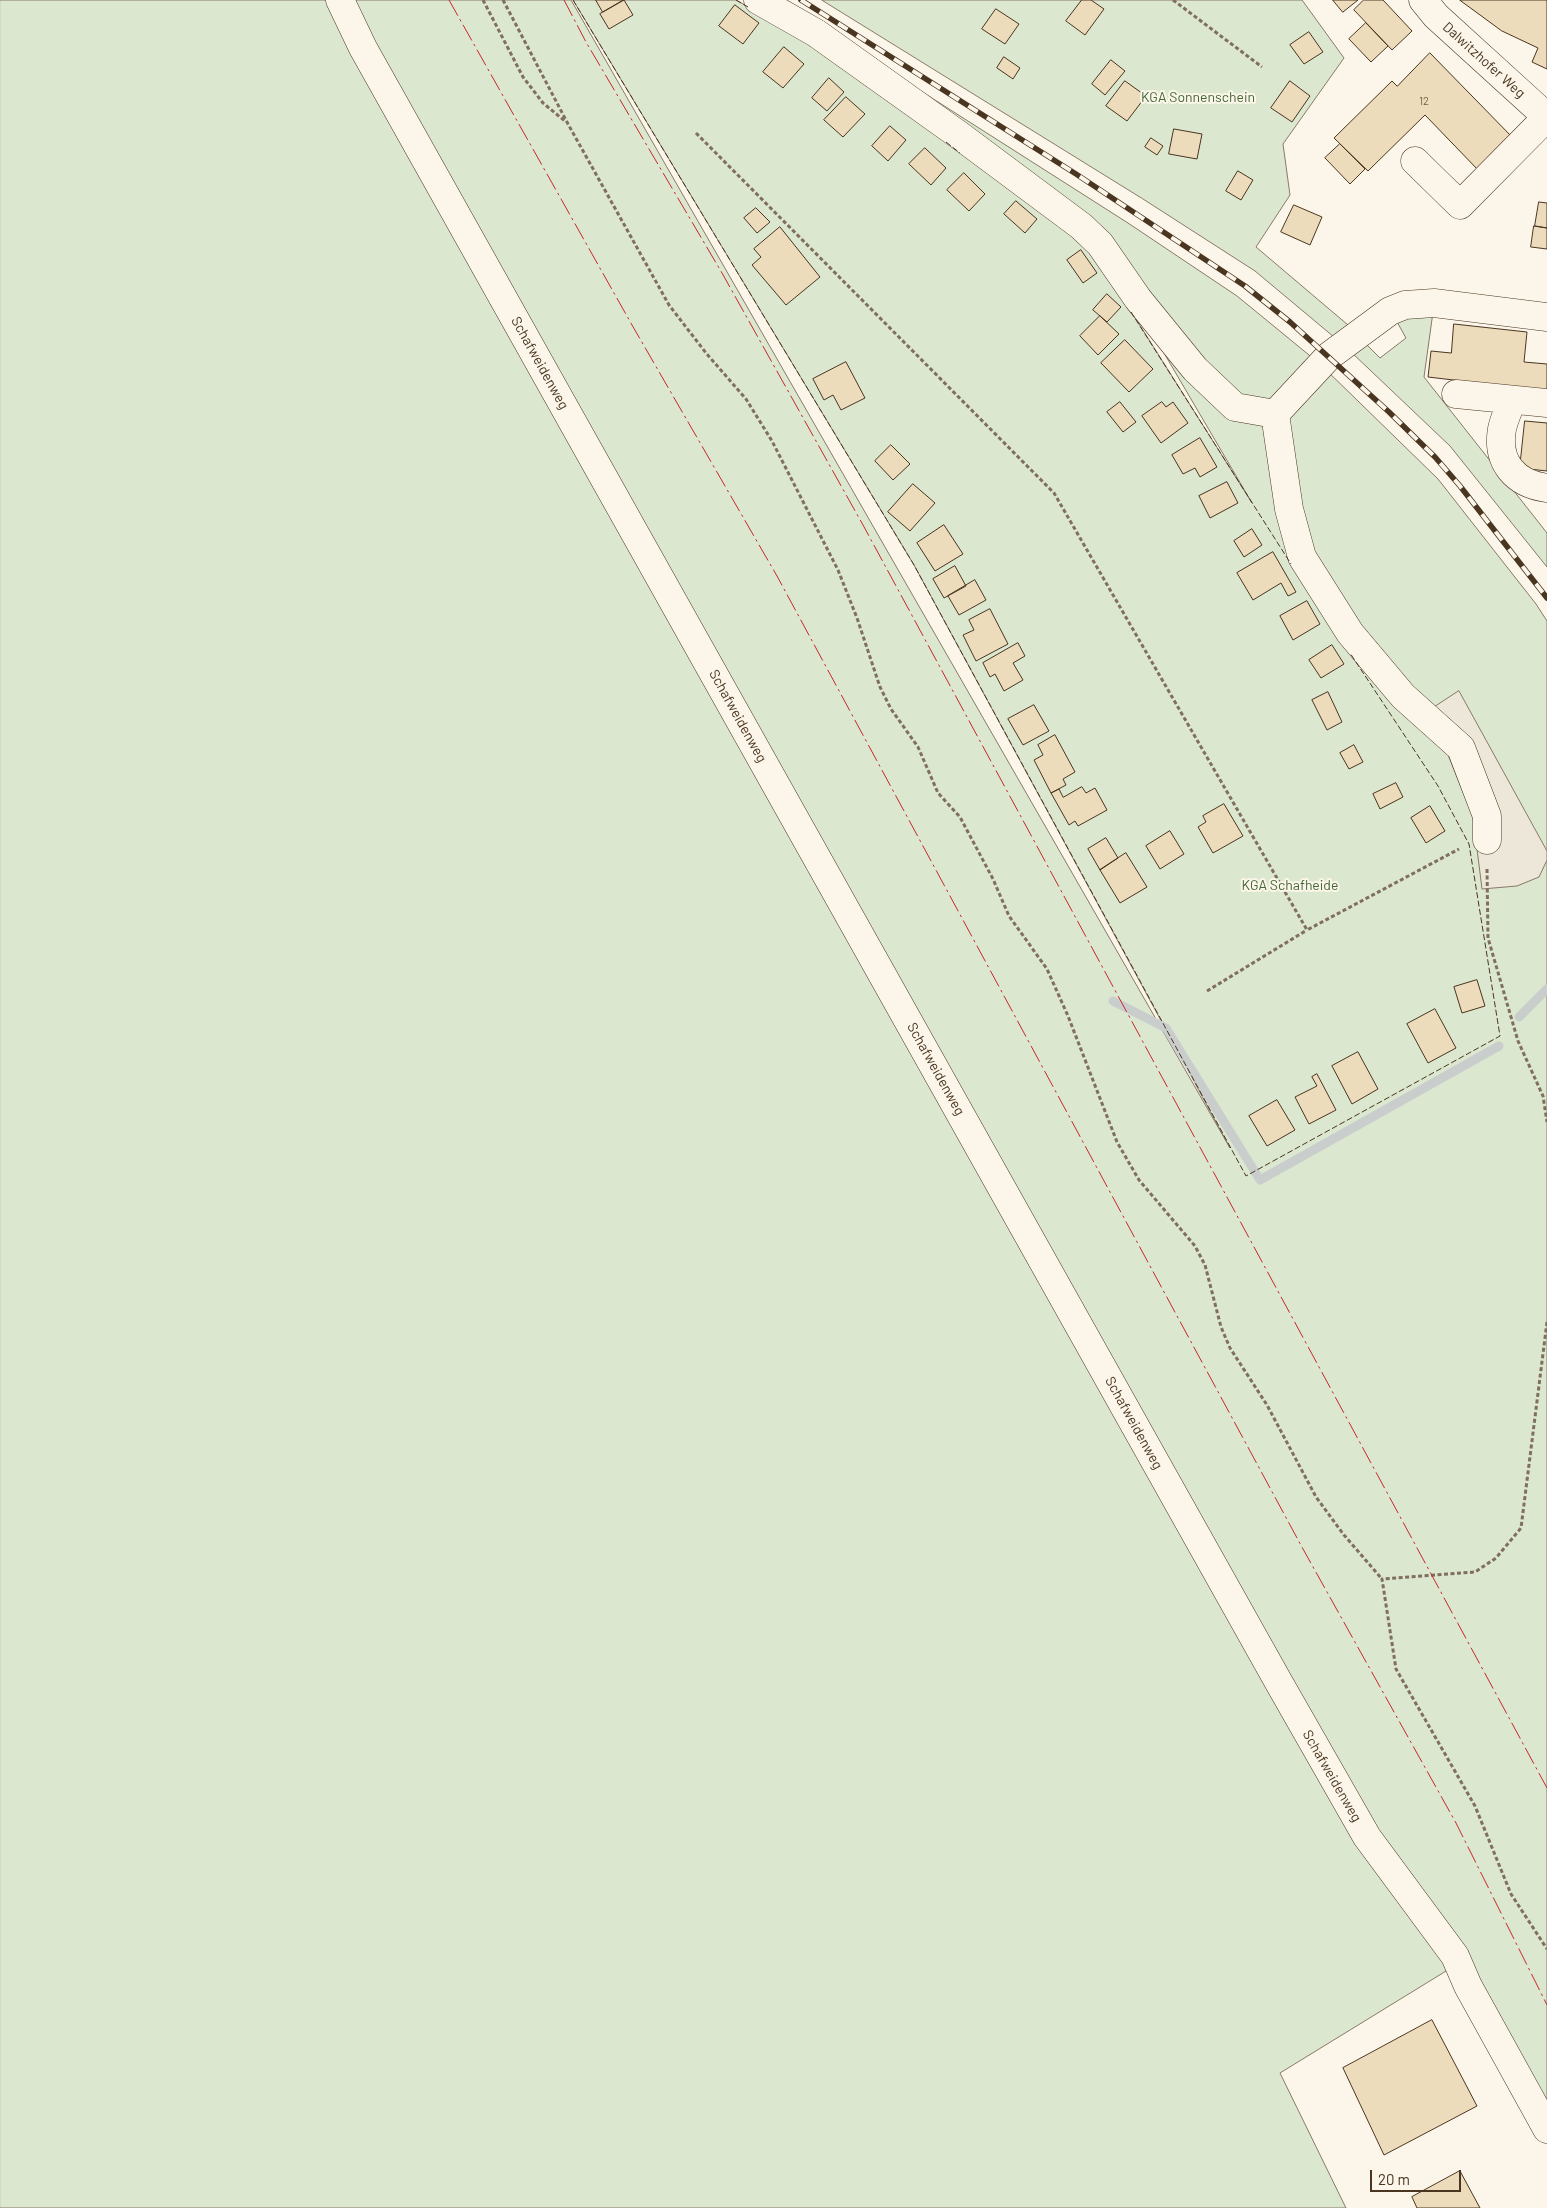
<!DOCTYPE html>
<style>
body{margin:0}
#map{position:relative;width:1547px;height:2208px;overflow:hidden;background:#fbf6e9;font-family:Barlow,sans-serif}
canvas{display:block}
.scale{position:absolute;left:1370px;top:2170px;width:91px;height:22px;box-sizing:border-box;border:2px solid #4a3520;border-top:0;padding-left:6px;font-size:15px;line-height:18px;white-space:nowrap;color:#4a3520;-webkit-text-stroke:4px #fbf6e9;paint-order:stroke}
</style>
<div id="map">
<canvas width="1547" height="2208"></canvas>
<div class="scale">20 m</div>
</div>
<script>
const c = document.querySelector('canvas').getContext('2d');
c.lineJoin = 'round';
function fillPath(path, color) { c.fillStyle = color; c.fill(path, 'evenodd'); }
function stroke(path, color, width, dash) { c.strokeStyle = color; c.lineWidth = width; c.lineCap = dash ? 'butt' : 'round'; c.setLineDash(dash || []); c.stroke(path); }
function label(font, color, halo, rows, align = 'center') {
  c.font = font + ' Barlow,sans-serif'; c.lineWidth = 4; c.setLineDash([]); c.textBaseline = 'middle'; c.strokeStyle = halo; c.fillStyle = color; for (const [text, x, y, turn = 0] of rows) {
    c.save(); c.translate(x, y); c.rotate((+turn || 0) * Math.PI / 180); c.textAlign = isNaN(turn) ? turn : align; if (halo) c.strokeText(text, 0, 0); c.fillText(text, 0, 0); c.restore();
  }
}
const green = new Path2D(`
 M0 0H571L1230 1148 914 565 573 0H736L811 42 1093 251 1252 503 1100 244 902 79 1128 223 1237 296 1320 364 1438 479 1536 604 1547 621V2109L1464 1960 1280 2073 1346 2208H0Z
 M822 0H1302L1344 58 1283 144 1290 195 1256 247 1348 325 1334 337 1255 271 1143 199Z
 M1433 312 1424 377 1547 533V567L1450 446 1350 351 1362 340 1380 358 1406 338 1396 320Z`);
fillPath(green, '#dce7d0');
stroke(green, '#887966', 1);
const parking = new Path2D(`
 M1459 691 1547 851V860L1539 877 1517 886 1482 889 1473 817 1430 710Z`);
fillPath(parking, '#ede7d9');
stroke(parking, '#887966', 1);
stroke(new Path2D(`
 M1113 1001 1166 1028 1260 1180 1499 1046
 M1519 1017 1547 989`), '#c9cecd', 9);
const building = new Path2D(`
 M596 0H624L603 12Z
 M624 0 633 15 609 29 600 14Z
 M1082 0H1091L1104 9 1085 35 1066 21Z
 M1333 0H1358L1343 12Z
 M1364 0H1383L1412 31 1392 50 1354 10Z
 M1460 0H1547V69L1532 62 1538 48 1502 31Z
 M735 5 759 23 743 44 719 26Z
 M996 9 1019 24 1005 44 982 29Z
 M1366 23 1388 46 1371 62 1349 39Z
 M1309 32 1323 52 1304 64 1290 45Z
 M784 47 804 64 783 88 763 72Z
 M1430 53 1514 139 1480 172 1425 115 1368 171 1334 138 1392 81 1397 86Z
 M1004 57 1020 68 1013 79 997 68Z
 M1111 60 1125 71 1105 95 1092 84Z
 M829 78 844 92 827 111 812 98Z
 M1125 81 1146 96 1127 121 1106 106Z
 M1290 81 1310 96 1292 122 1271 108Z
 M846 97 865 114 843 137 824 120Z
 M890 126 906 140 888 161 872 146Z
 M1174 129 1202 134 1197 159 1169 154Z
 M1151 138 1163 146 1157 155 1145 147Z
 M1340 144 1365 169 1350 184 1325 158Z
 M925 148 946 168 931 185 909 164Z
 M1238 171 1253 180 1241 200 1226 191Z
 M964 173 985 194 969 211 947 190Z
 M1016 201 1037 219 1025 233 1004 214Z
 M1539 202 1547 203V228L1535 226Z
 M1294 205 1322 217 1310 245 1281 232Z
 M756 208 770 222 757 233 744 218Z
 M1534 226 1547 228V249L1531 247Z
 M780 227 820 277 786 305 752 265 761 257 754 249Z
 M1081 250 1097 273 1083 283 1067 260Z
 M1107 294 1121 307 1107 322 1093 310Z
 M1100 316 1119 334 1098 355 1080 336Z
 M1454 324 1527 332 1524 362 1547 364V391L1428 377 1431 351 1451 353Z
 M1125 340 1153 369 1129 392 1101 363Z
 M846 362 865 398 841 410 833 395 824 400 813 379Z
 M1120 402 1136 422 1123 432 1107 412Z
 M1162 402 1166 407 1173 402 1188 423 1161 443 1142 416Z
 M1525 421 1547 423V471L1520 468Z
 M1200 438 1217 467 1200 477 1195 468 1183 474 1172 455Z
 M891 445 910 464 893 480 875 461Z
 M1227 482 1238 503 1210 518 1199 496Z
 M913 484 935 503 910 531 888 512Z
 M944 525 963 554 935 571 917 543Z
 M1252 529 1262 545 1244 557 1234 541Z
 M1273 552 1296 592 1288 596 1281 583 1253 600 1237 573Z
 M955 566 966 586 944 598 933 579Z
 M975 580 986 600 959 615 948 596Z
 M1307 601 1320 624 1293 640 1280 616Z
 M990 609 1008 644 976 661 963 635 974 630 969 620Z
 M1018 643 1025 656 1013 663 1023 680 1004 691 995 674 990 677 983 663Z
 M1332 645 1344 664 1321 678 1309 660Z
 M1328 692 1342 722 1327 730 1312 700Z
 M1034 705 1049 731 1023 745 1008 719Z
 M1055 735 1075 772 1063 779 1066 785 1051 793 1034 760 1043 755 1038 745Z
 M1354 745 1363 762 1349 769 1340 753Z
 M1396 783 1403 797 1380 809 1373 794Z
 M1082 787 1086 793 1095 788 1107 810 1078 826 1075 821 1069 825 1051 793 1059 789 1063 797Z
 M1224 804 1243 836 1213 853 1198 827 1206 822 1203 816Z
 M1430 806 1445 831 1426 843 1411 818Z
 M1170 831 1184 854 1160 869 1146 846Z
 M1106 838 1118 858 1100 870 1088 849Z
 M1126 853 1147 887 1120 903 1100 870Z
 M1477 980 1485 1006 1462 1013 1454 987Z
 M1435 1009 1456 1048 1428 1063 1407 1024Z
 M1358 1052 1378 1089 1352 1104 1332 1066Z
 M1317 1074 1336 1110 1309 1124 1295 1097 1317 1086 1312 1077Z
 M1277 1100 1295 1130 1267 1146 1249 1116Z
 M1432 2020 1477 2106 1384 2155 1343 2068Z
 M1460 2171 1480 2208H1417L1412 2197Z`);
fillPath(building, '#ecdcbc');
stroke(building, '#4a3520', 1);
const minor = new Path2D(`
 M340 0 363 48 1278 1681 1367 1837 1455 1956 1468 1986 1547 2129
 M758 0 816 33 959 135 1081 226 1100 244 1138 299 1195 369 1235 407 1275 414
 M1423 0 1436 16 1547 117
 M1415 161 1460 205 1547 117
 M1456 394 1547 403
 M1512 400C1509 409 1504 419 1502 429 1496 463 1516 484 1547 488
 M1487 840V816L1461 748 1403 696 1350 633 1302 557 1289 509 1275 414 1329 356 1390 311 1405 305 1434 303 1547 317`);
stroke(minor, '#4a3520', 29);
stroke(new Path2D(`
 M483 0 523 77 543 103 566 122
 M503 0 568 124 669 305 706 353 746 399 772 441 838 570 857 618 880 687 891 709 918 747 938 793 960 817 993 879 1009 916 1047 969 1068 1016 1117 1142 1139 1180 1195 1246 1205 1265 1221 1327 1230 1348 1267 1405 1316 1497 1344 1535 1382 1579
 M1173 0 1262 67
 M696 133 1054 493 1307 930 1459 849
 M1487 869 1488 938 1518 1041 1543 1096 1547 1122
 M1207 991 1307 930
 M1547 1322 1521 1528 1496 1558 1475 1572 1382 1579 1396 1669 1475 1806 1511 1894 1547 1949`), '#7f6f5c', 3, [4, 2.5]);
stroke(minor, '#fbf6e9', 28);
const rail = new Path2D(`
 M801 0 1076 174 1245 286 1290 322 1389 412 1435 457 1460 486 1547 598`);
stroke(rail, '#4a3520', 5.5);
stroke(rail, '#fbf6e9', 4, [11]);
stroke(new Path2D(`
 M573 0 914 565 1246 1176 1500 1036 1469 844 1438 786 1350 653
 M736 0 748 7
 M946 142 960 153
 M1131 312 1291 564`), '#4a3520', 1, [6, 2.5]);
stroke(new Path2D(`
 M449 0 632 325 777 576 1303 1549 1456 1823 1547 2005
 M564 0 586 42 722 273 863 525 1547 1788`), '#c62828', 1, [18, 4, 2.5, 4]);
label('11px', '#725f47', null, [
 ["12",1424,101]
]);
label('14px', '#4a3520', '#fbf6e9', [
 ["Dalwitzhofer Weg",1484,60,42],
 ["Schafweidenweg",540,363,61],
 ["Schafweidenweg",738,716,61],
 ["Schafweidenweg",936,1069,61],
 ["Schafweidenweg",1134,1423,61],
 ["Schafweidenweg",1332,1776,60]
]);
label('14px', '#436837', '#fbf6e9', [
 ["KGA Sonnenschein",1198,97],
 ["KGA Schafheide",1290,885]
]);
</script>
